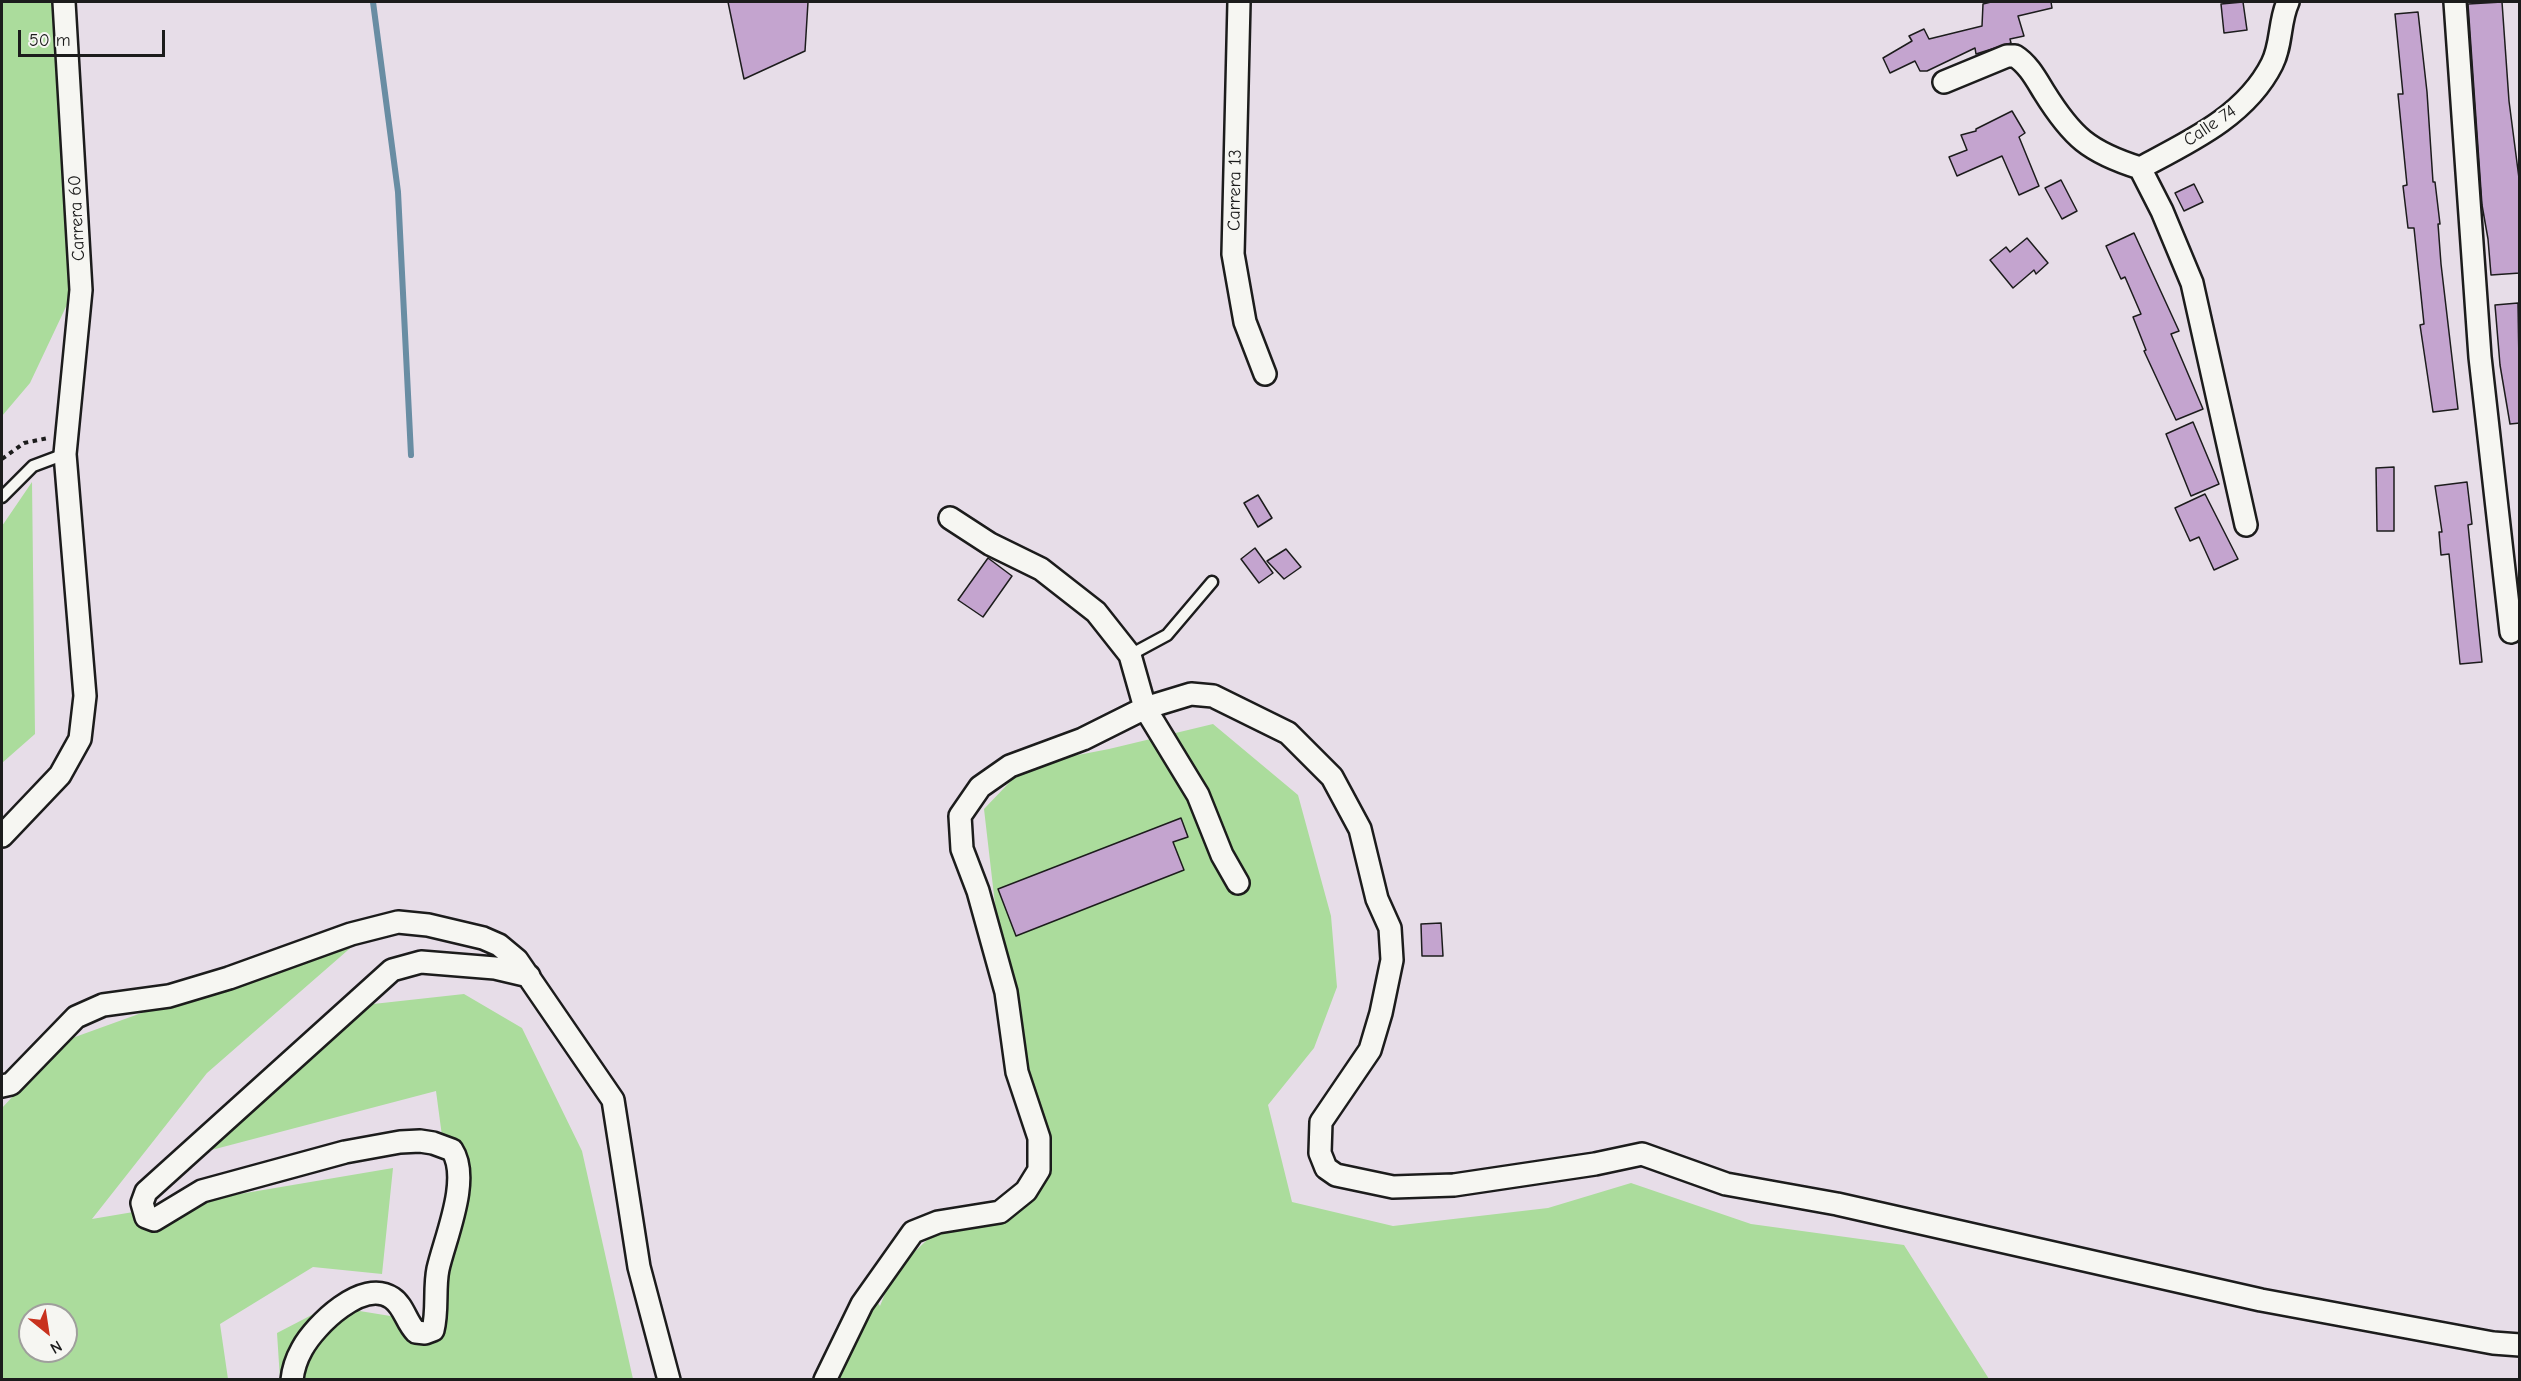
<!DOCTYPE html>
<style>
body{margin:0}
#map{position:relative;width:2521px;height:1381px;overflow:hidden;background:#e7dde8;font-family:"Comic Neue",sans-serif}
canvas{display:block}
.frame{position:absolute;inset:0;border:3px solid #1c1c1c;pointer-events:none}
.north{position:absolute;left:18px;top:1303px;width:60px;height:60px;box-sizing:border-box;background:#f6f6f2;border:2px solid #9f9f9c;border-radius:50%;rotate:150deg;font-size:16px;font-weight:700;line-height:24px;text-align:center;color:#1c1c1c}
.north::after{content:'';display:block;margin:auto;width:21px;height:27px;background:#c8321e;clip-path:polygon(50% 0,100% 100%,50% 72%,0 100%)}
.scale{position:absolute;left:18px;top:30px;width:147px;height:27px;box-sizing:border-box;border:3px solid #1c1c1c;border-top:0;padding-left:8px;font-size:18px;line-height:21px;white-space:nowrap;color:#1c1c1c;-webkit-text-stroke:4px #f6f6f2;paint-order:stroke}
</style>
<div id="map">
<canvas width="2521" height="1381"></canvas>
<div class="frame"></div>
<div class="north">N</div>
<div class="scale">50 m</div>
</div>
<script>
const c = document.querySelector('canvas').getContext('2d');
c.lineJoin = 'round';
function fillPath(path, color) { c.fillStyle = color; c.fill(path, 'evenodd'); }
function stroke(path, color, width, dash) { c.strokeStyle = color; c.lineWidth = width; c.lineCap = dash ? 'butt' : 'round'; c.setLineDash(dash || []); c.stroke(path); }
function label(font, color, halo, rows, align = 'center') {
  c.font = font + ' "Comic Neue",sans-serif'; c.lineWidth = 4.5; c.setLineDash([]); c.textBaseline = 'middle'; c.strokeStyle = halo; c.fillStyle = color; for (const [text, x, y, turn = 0] of rows) {
    c.save(); c.translate(x, y); c.rotate((+turn || 0) * Math.PI / 180); c.textAlign = isNaN(turn) ? turn : align; if (halo) c.strokeText(text, 0, 0); c.fillText(text, 0, 0); c.restore();
  }
}
fillPath(new Path2D(`
 M2 2H53L60 138 72 294 30 383 2 416Z
 M32 482 35 734 2 763V526Z
 M1213 724 1298 795 1331 916 1337 987 1314 1048 1268 1105 1292 1202 1393 1226 1548 1208 1631 1183 1751 1224 1904 1245 1989 1379 830 1380 867 1285 880 1306 894 1271 943 1225 1031 1198 1045 1129 1015 1038 998 930 984 809 1026 765 1109 749Z
 M371 930 207 1073 92 1219 393 1168 382 1274 313 1267 220 1324 228 1379H2V1108L64 1041ZM30 1315H66V1351H30Z
 M464 994 522 1028 582 1151 633 1379H280L277 1333 329 1306 421 1321 450 1196 436 1091 200 1153 355 1006Z`), '#abdc9c');
stroke(new Path2D(`
 M373 2 398 192 411 455`), '#698da3', 6);
const building = new Path2D(`
 M728 2H808L805 51 744 79Z
 M1991 2H2051L2052 8 2018 16 2024 36 2010 39 2011 43 1976 54 1975 48 1927 71H1920L1915 61 1890 73 1883 58 1912 41 1909 36 1924 29 1929 39 1982 26 1983 4Z
 M2243 2 2247 30 2224 33 2221 4Z
 M2502 2 2509 101 2520 186V273L2491 275 2488 239 2482 205 2468 4Z
 M2418 12 2427 92 2433 182H2435L2440 224H2438L2441 264 2458 409 2433 412 2420 325 2424 324 2414 228H2408L2403 186 2407 185 2398 94H2403L2395 14Z
 M2012 111 2025 133 2019 137 2039 186 2019 195 2002 156 1957 176 1949 157 1967 150 1961 135 1976 131V129Z
 M2061 180 2077 211 2062 219 2045 188Z
 M2194 184 2203 202 2184 211 2175 193Z
 M2134 233 2179 331 2171 334 2203 409 2176 420 2144 351 2146 350 2133 317 2141 314 2125 277 2121 279 2106 246Z
 M2027 238 2048 263 2036 274 2034 270 2013 288 1990 260 2006 247 2010 252Z
 M2518 303 2520 423 2510 424 2500 365 2495 305Z
 M2193 422 2219 484 2191 496 2166 434Z
 M2394 467V531H2377L2376 468Z
 M2467 482 2472 524 2468 525 2482 662 2460 664 2449 554 2441 555 2439 532H2442L2435 486Z
 M2205 494 2238 559 2214 570 2199 537 2190 541 2175 508Z
 M1258 495 1272 518 1258 527 1244 503Z
 M1255 548 1273 573 1259 583 1241 559Z
 M1286 549 1301 567 1284 579 1267 561Z
 M988 558 1012 576 983 617 958 600Z
 M1181 818 1188 837 1173 842 1184 870 1016 936 998 889Z
 M1441 923 1443 956H1422L1421 924Z`);
fillPath(building, '#c4a4cf');
stroke(building, '#1c1c1c', 1.5);
const service = new Path2D(`
 M2 497 33 466 65 454
 M1130 655 1167 635 1212 582`);
const minor = new Path2D(`
 M1239 2 1233 254 1245 322 1265 374
 M2455 2 2480 357 2511 632
 M1944 82 2007 56H2015C2028 64 2036 79 2044 92 2072 137 2089 152 2140 168L2162 211 2192 283 2246 525
 M2140 168C2189 142 2246 116 2272 64 2282 45 2279 21 2288 2
 M950 518 990 544 1041 569 1096 612 1130 655 1145 708 1198 795 1222 855 1238 883
 M2 836 60 775 80 739 85 696 65 454 81 290 64 2
 M2 1086 11 1084 76 1017 103 1005 169 996 229 978 351 934 398 922 428 925 483 938 499 945 517 960 613 1100 639 1267 669 1380
 M292 1380C293 1369 297 1358 302 1349 315 1325 363 1278 392 1298 404 1306 406 1322 416 1332L425 1333 433 1330C438 1311 434 1288 438 1269 445 1238 471 1179 452 1150L433 1143 420 1141 400 1142 345 1152 202 1191 154 1220 146 1217 142 1203 146 1192 392 970 421 962 495 968 529 976
 M825 1380 862 1304 913 1232 938 1222 1000 1212 1026 1191 1039 1170V1138L1017 1072 1006 992 978 891 962 849 960 816 980 787 1010 766 1083 739 1145 708 1191 694 1213 696 1288 733 1332 777 1360 829 1377 899 1390 928 1392 960 1381 1013 1370 1050 1321 1122 1320 1153 1326 1168 1336 1175 1393 1187 1454 1185 1595 1164 1642 1154 1726 1184 1837 1204 2261 1300 2493 1343 2520 1345`);
stroke(service, '#1c1c1c', 15);
stroke(minor, '#1c1c1c', 26);
stroke(new Path2D(`
 M2 459 24 443 48 438`), '#1c1c1c', 4, [4.5, 4.5]);
stroke(service, '#f6f6f2', 10);
stroke(minor, '#f6f6f2', 21);
label('18px', '#1c1c1c', '#f6f6f2', [
 ["Calle 74",2210,126,-34],
 ["Carrera 13",1235,190,-89],
 ["Carrera 60",77,218,-93]
]);
</script>
